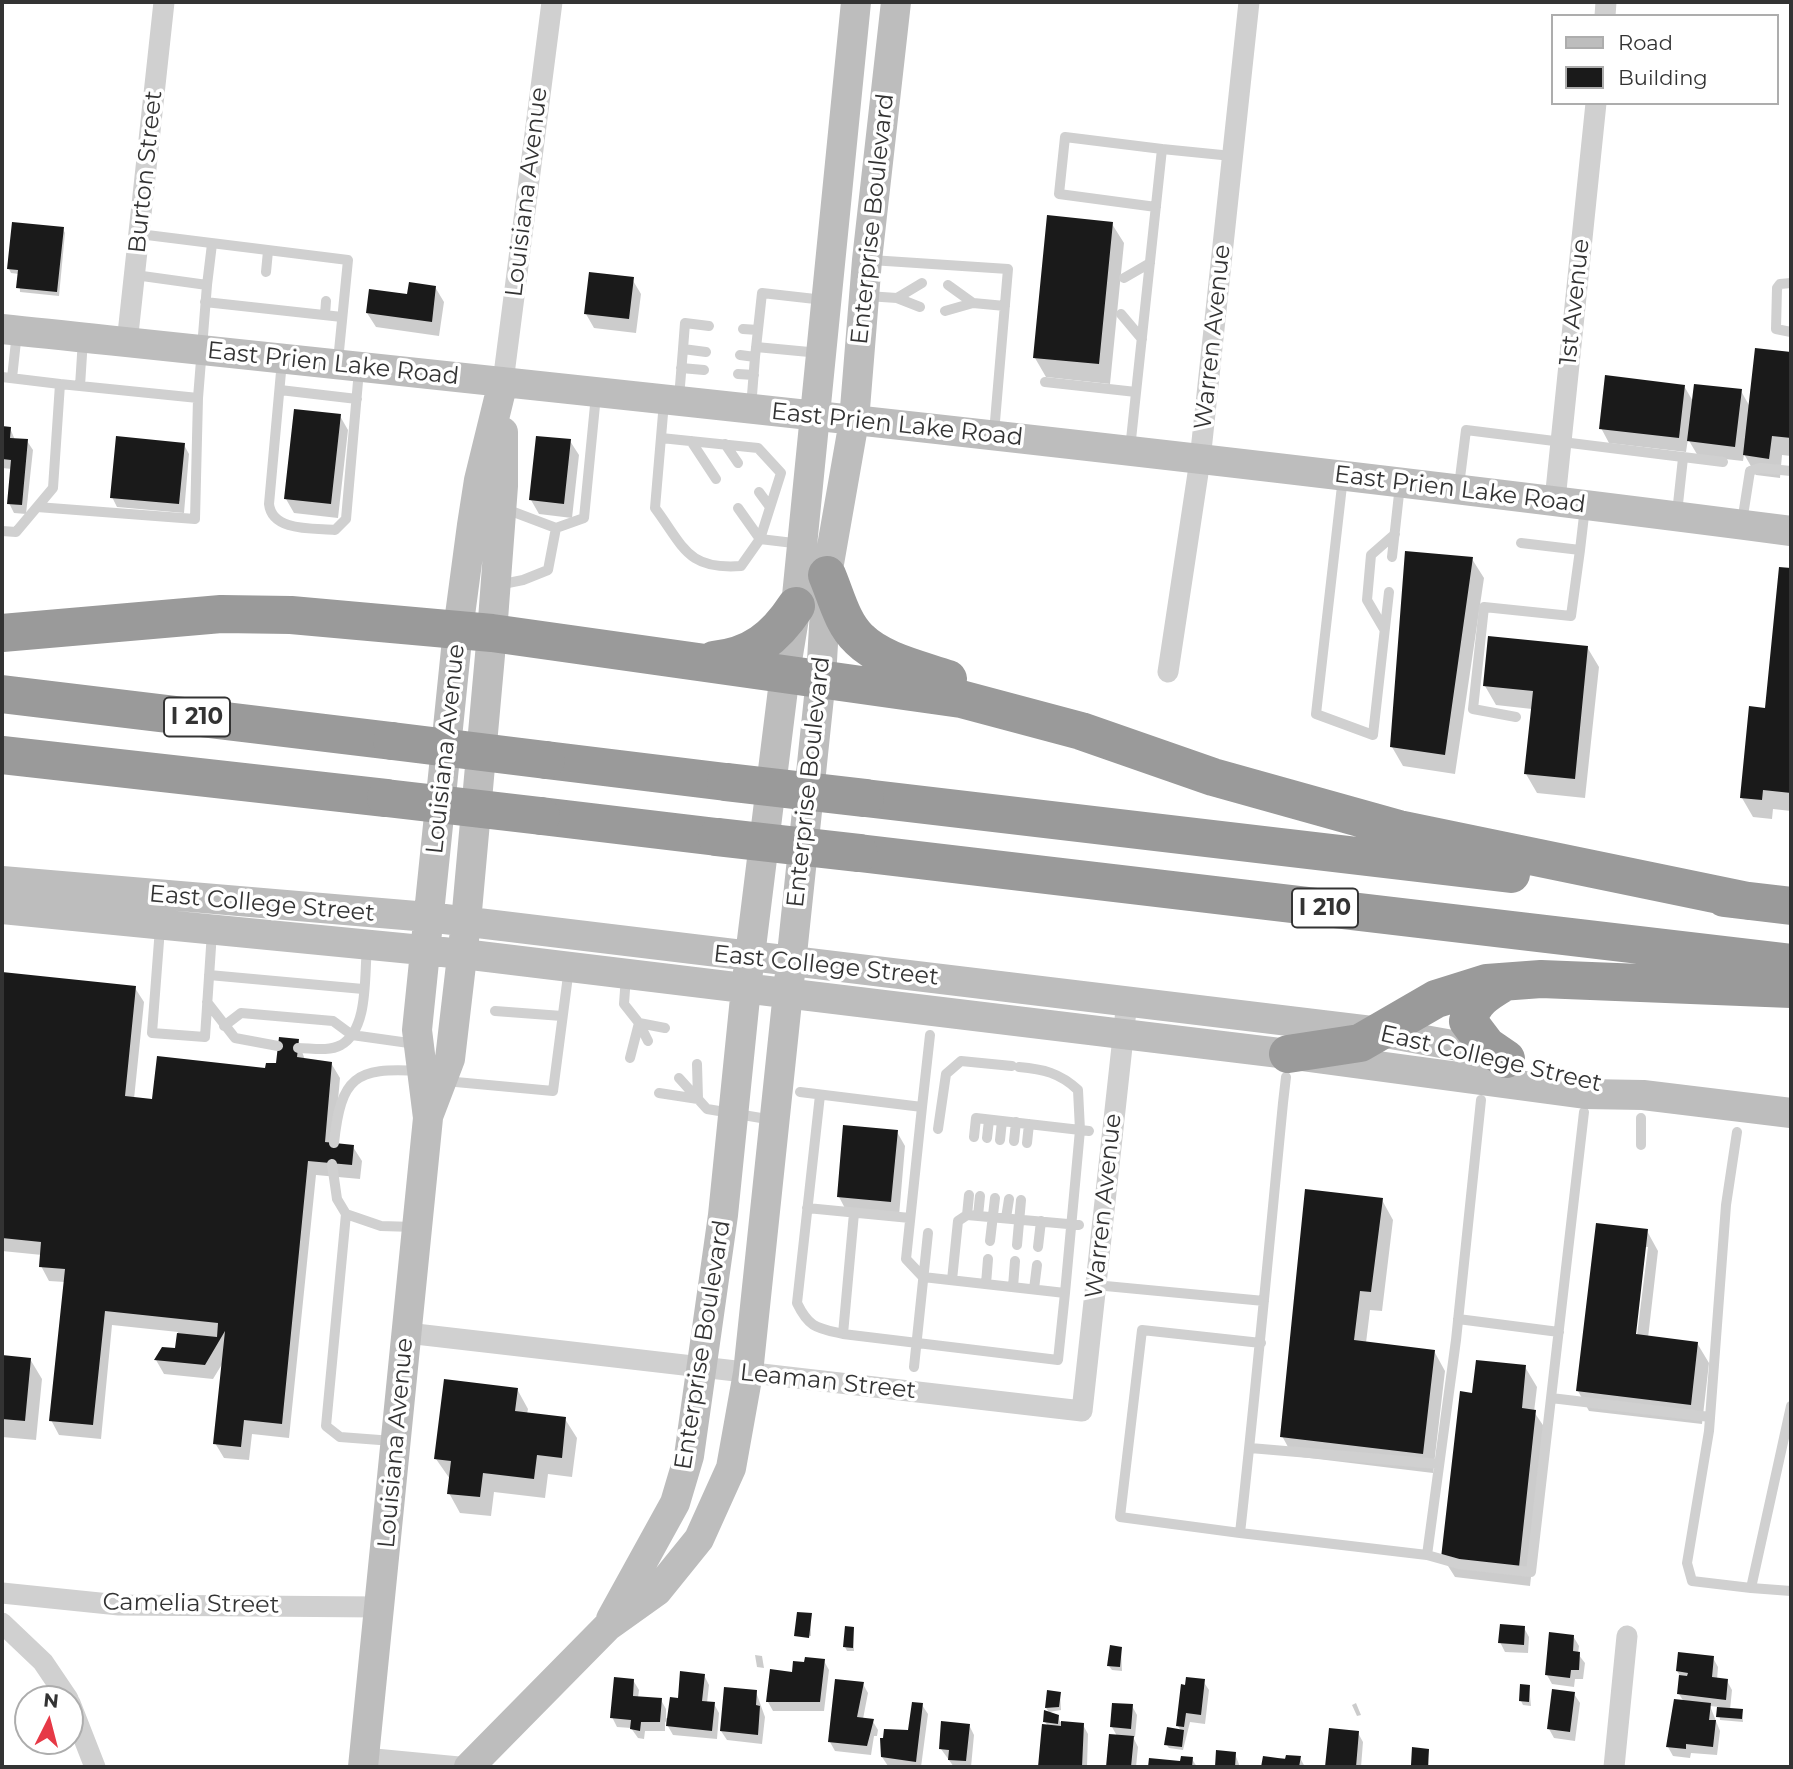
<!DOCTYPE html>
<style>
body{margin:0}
#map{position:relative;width:1793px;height:1769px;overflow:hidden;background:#fff;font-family:Montserrat,sans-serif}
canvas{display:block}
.frame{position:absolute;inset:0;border:4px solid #333;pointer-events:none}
.legend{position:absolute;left:1551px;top:14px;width:228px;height:91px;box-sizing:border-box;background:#fff;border:2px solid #adadad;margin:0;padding:9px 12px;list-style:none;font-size:21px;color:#333}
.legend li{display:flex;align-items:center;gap:14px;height:35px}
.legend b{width:35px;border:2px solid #adadad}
.north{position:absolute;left:14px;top:1685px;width:70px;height:70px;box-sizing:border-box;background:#fff;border:2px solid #adadad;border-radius:50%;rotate:6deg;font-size:19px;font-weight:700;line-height:28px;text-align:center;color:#333}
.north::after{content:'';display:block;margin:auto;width:24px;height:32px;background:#e63946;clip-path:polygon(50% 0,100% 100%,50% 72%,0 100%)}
</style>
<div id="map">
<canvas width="1793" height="1769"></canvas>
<div class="frame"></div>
<ul class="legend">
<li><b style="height:9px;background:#bdbdbd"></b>Road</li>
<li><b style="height:19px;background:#1a1a1a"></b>Building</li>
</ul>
<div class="north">N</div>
</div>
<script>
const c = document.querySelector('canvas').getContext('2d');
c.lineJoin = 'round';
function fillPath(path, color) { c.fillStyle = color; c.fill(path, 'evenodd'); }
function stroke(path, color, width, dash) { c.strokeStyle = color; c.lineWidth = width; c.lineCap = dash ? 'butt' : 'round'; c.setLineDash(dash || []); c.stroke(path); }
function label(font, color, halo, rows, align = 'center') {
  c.font = font + ' Montserrat,sans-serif'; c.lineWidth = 7; c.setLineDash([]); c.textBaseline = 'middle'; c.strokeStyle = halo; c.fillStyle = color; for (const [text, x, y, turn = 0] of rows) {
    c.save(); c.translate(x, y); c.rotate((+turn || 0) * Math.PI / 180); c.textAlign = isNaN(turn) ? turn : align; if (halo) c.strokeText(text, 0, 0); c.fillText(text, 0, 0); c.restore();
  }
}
fillPath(new Path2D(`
 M1112 224 1124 243 1110 384 1046 377 1035 358Z
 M63 229 65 233 59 296 20 292 19 274 11 273 9 269Z
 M632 279 641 294 636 333 594 328 586 314Z
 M435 287 444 302 439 336 376 327 367 313Z
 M1757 350 1791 354V456L1782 455 1780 478 1756 475 1744 454 1743 461 1698 456 1688 439 1686 452 1609 443 1601 428 1684 386 1694 403 1741 391 1750 407Z
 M340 416 348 430 338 518 294 513 286 499Z
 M2 428H10L15 440 27 441 33 450 26 514 14 513 9 503 12 469 2 468Z
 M570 441 579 455 572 518 539 514 531 500Z
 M184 445 189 454 184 513 117 507 112 497Z
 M1472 559 1484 578 1455 774 1403 766 1392 747Z
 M1781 569 1791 570V811L1773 809 1772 819 1753 817 1742 798 1767 710Z
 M1587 647 1599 667 1585 798 1537 793 1526 774 1532 709 1496 705 1485 686Z
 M2 974 135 988 144 1002 134 1099 154 1101 266 1070 277 1065 298 1040 305 1060 331 1063 340 1078 334 1145 353 1147 362 1161 360 1179 316 1175 289 1438 252 1434 249 1460 224 1458 215 1443 224 1361 213 1379 164 1374 156 1360 177 1350 178 1332 112 1325 101 1439 59 1435 51 1420 65 1282 49 1281 41 1266 42 1255 2 1251Z
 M897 1132 905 1146 899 1216 847 1212 839 1197Z
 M1382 1200 1393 1220 1382 1311 1370 1310 1366 1343 1434 1351 1445 1371 1433 1473 1293 1456 1282 1436Z
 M1647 1231 1658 1251 1648 1338 1697 1343 1709 1363 1702 1424 1589 1411 1578 1391ZM1644 1247H1648L1636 1343H1633Z
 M2 1357 30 1359 42 1379 36 1440 2 1437Z
 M1525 1367 1537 1387 1534 1412 1547 1431 1530 1586 1455 1577 1443 1558 1474 1395Z
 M517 1389 528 1409 527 1414 565 1419 577 1438 572 1477 548 1474 545 1498 494 1492 491 1516 460 1513 449 1493 450 1479 436 1459Z
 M811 1615V1636L796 1635Z
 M1524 1628 1529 1637 1528 1653 1505 1652 1500 1642Z
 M853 1629 854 1651H847L845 1647Z
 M1573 1636 1579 1646 1578 1654 1585 1663 1583 1679H1575L1574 1687 1552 1684 1547 1675Z
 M1121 1649 1122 1671 1112 1670 1109 1666Z
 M755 1655 762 1656 764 1668 757 1667Z
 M1713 1658 1718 1667 1717 1680 1727 1681 1732 1690 1730 1710 1742 1711 1743 1722 1720 1720 1719 1707 1710 1706 1720 1731 1717 1755 1691 1753 1690 1758 1673 1756 1668 1747 1684 1702 1679 1694 1681 1677 1677 1671Z
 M824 1661 829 1670 824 1711H773L768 1702 793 1674 806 1664Z
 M704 1675 709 1685 707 1703 714 1704 719 1713 717 1739 673 1735 665 1721V1731H645L644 1739 638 1738 631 1728 617 1727 612 1717 633 1680 639 1690 638 1698 661 1700 666 1709V1718L669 1719 679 1700Z
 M1203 1681 1209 1690 1205 1724 1190 1722 1183 1750 1169 1748 1166 1744 1181 1731 1178 1726Z
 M863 1684 868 1693 863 1719 872 1720 878 1730 877 1736H874L871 1755 835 1751 830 1742Z
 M1529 1686 1531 1706 1523 1705 1521 1701Z
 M756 1692 765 1717 762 1744 727 1740 721 1731Z
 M1060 1693 1061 1710 1049 1712 1046 1708Z
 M1574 1694 1580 1703 1575 1741 1554 1738 1549 1729Z
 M1356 1703 1361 1715 1357 1716 1352 1705Z
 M922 1705 928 1714 921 1767 888 1766 882 1757 910 1731Z
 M1132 1706 1137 1715 1135 1737H1133L1138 1747 1136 1767H1107L1111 1736H1117L1112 1727Z
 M1058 1716 1060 1722 1083 1725 1088 1734 1087 1767H1039L1044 1726H1048L1045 1722Z
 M969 1725 974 1735 971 1767H954L941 1749Z
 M1330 1730 1358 1733 1363 1742 1361 1767H1327Z
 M1428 1751 1429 1767H1414L1413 1764Z
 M1218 1752 1235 1754 1240 1767H1215Z
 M1264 1758H1300L1305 1767H1263Z
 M1192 1759 1197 1767H1149L1150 1760 1182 1763Z`), '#0003');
fillPath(new Path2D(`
 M1047 215 1113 222 1099 364 1033 358Z
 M12 222 64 227 57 292 16 288 18 270 7 269Z
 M589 272 634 277 629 319 584 314Z
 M409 282 436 286 432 322 366 313 369 289 407 294Z
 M1755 348 1791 352V438L1772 436 1769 459 1743 455Z
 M1605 375 1685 385 1679 438 1599 429Z
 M1694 384 1742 389 1735 447 1687 441Z
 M294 409 341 414 331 504 284 499Z
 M2 426 11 427 10 438 28 439 22 505 7 504 11 460 2 459Z
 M116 436 185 443 179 504 110 498Z
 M536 436 571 439 564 504 529 500Z
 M1405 551 1473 557 1445 755 1390 747Z
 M1779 567 1791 568V793L1763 790 1762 800 1740 798 1749 706 1765 708Z
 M1488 636 1588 646 1575 779 1524 774 1533 691 1483 686Z
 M2 972 136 986 125 1096 152 1099 157 1056 265 1068 266 1063H276L279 1037 299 1039 297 1057 332 1062 325 1142 354 1145 352 1165 308 1161 282 1424 244 1420 241 1447 213 1444 225 1331 205 1365 154 1360 162 1347 175 1348 177 1333 217 1337 218 1323 105 1311 93 1425 49 1421 65 1269 39 1267 41 1242 2 1238Z
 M843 1125 898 1130 891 1202 837 1197Z
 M1305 1189 1383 1198 1371 1292 1360 1291 1354 1340 1435 1350 1423 1454 1280 1437Z
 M1596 1223 1648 1229 1636 1334 1698 1342 1691 1405 1576 1391Z
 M2 1355 31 1358 25 1421 2 1419Z
 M1476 1360 1526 1365 1522 1408 1536 1410 1519 1567 1441 1558 1460 1391 1472 1393Z
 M444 1379 518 1388 515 1411 566 1417 562 1458 537 1455 534 1479 483 1473 480 1497 447 1494 451 1461 434 1459Z
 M797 1612 812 1613 809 1638 794 1636Z
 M1500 1624 1525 1626 1524 1645 1498 1643Z
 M845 1626 854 1627 853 1648 843 1647Z
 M1549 1632 1574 1635 1573 1651 1580 1652 1579 1670H1571L1570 1678 1545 1675Z
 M1110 1645 1122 1647 1120 1667 1107 1666Z
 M1678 1652 1714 1656 1712 1677 1728 1679 1726 1700 1677 1694 1679 1675 1687 1676 1688 1673 1676 1671Z
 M805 1657 825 1659 820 1702H766L770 1669 792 1672 793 1661 804 1662Z
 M680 1671 705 1674 702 1701 715 1702 712 1731 666 1726 670 1697 678 1698Z
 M614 1677 634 1679 633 1696 662 1698 660 1722H641L640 1731 630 1729 631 1720 610 1718Z
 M1186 1677 1205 1679 1201 1715 1186 1713 1184 1727 1176 1726 1181 1684 1185 1685Z
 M835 1679 864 1682 857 1717 874 1719 867 1746 828 1742Z
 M1520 1684 1530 1685 1529 1702 1519 1701Z
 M724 1687 757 1690 756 1705 760 1706 758 1735 720 1731Z
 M1552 1689 1575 1692 1570 1732 1547 1729Z
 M1047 1690 1061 1692 1059 1707 1045 1708Z
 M1674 1699 1711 1703 1709 1720H1716L1713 1747 1686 1744V1749L1666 1747Z
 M912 1702 923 1703 916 1762 881 1757 880 1738H883L884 1729 908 1730Z
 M1112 1703 1133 1704 1131 1729 1110 1727Z
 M1717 1707 1743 1709 1742 1719 1716 1717Z
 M1044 1710 1059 1715 1058 1724 1043 1722Z
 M941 1721 970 1724 966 1761 948 1760 949 1750 939 1749Z
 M1061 1721 1084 1723 1082 1767H1038L1042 1724 1061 1726Z
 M1167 1727 1184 1730 1182 1747 1164 1745Z
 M1329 1728 1359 1731 1356 1767H1325Z
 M1109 1734 1134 1736 1131 1767H1106Z
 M1412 1747 1429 1749 1428 1766 1411 1765Z
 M1216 1750 1236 1752 1235 1767H1215Z
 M1286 1755 1301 1756 1299 1767H1261L1263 1756 1285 1759Z
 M1181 1756 1193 1757 1192 1767H1148L1149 1758 1180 1761Z`), '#1a1a1a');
stroke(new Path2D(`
 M1156 207 1059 194 1065 137 1162 149
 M139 234 348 260 338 361
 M871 260 1008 269 994 433
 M266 272 268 251
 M135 275 207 285 212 244
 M1124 278 1150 263
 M1791 283 1780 284 1777 288 1776 329 1791 332
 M948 285 973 303
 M867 296 897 298 920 307
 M897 298 922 283
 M205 302 342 317
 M945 311 973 303 1005 306
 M1121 314 1142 339
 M325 315 326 301
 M743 329 758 330
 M756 347 820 353
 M683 349 685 323 709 326
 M740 355 755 357 751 408
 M755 357 762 293 824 300
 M282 361 269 504C272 532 314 528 335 530L346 519 359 370
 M681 368 704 370
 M738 374 754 375
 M2 377 60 384 53 488 16 532 2 531
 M12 378 17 332
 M1045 382 1136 392
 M60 384 198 398 207 285
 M80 386 83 339
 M280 390 357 399
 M679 398 683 349 706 352
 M664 402 655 508C684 547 687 570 741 566L760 539 802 544
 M661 438 758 448 781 473 760 539
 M691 441 716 479
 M725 444 738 463
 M1130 449 1162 149 1232 156
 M1343 477 1316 714 1373 735 1389 592
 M1459 486 1466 430 1723 462
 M759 492 770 507
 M37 507 195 519 198 398
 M738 508 760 539
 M1677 513 1683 458
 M1742 522 1750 471 1760 468 1791 471
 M556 528 584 518 596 395
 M1580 550 1585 507
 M1392 557 1400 485
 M498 585 523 580 548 570 556 528 503 508
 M1384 629 1367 600 1371 555 1395 534
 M1516 717 1473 709 1484 607 1571 616 1580 550 1521 543
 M160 928 152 1033 205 1037 212 932
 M209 975 363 989
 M626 976 624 1004 639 1023 648 1041
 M207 1002 235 1038 278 1046
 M495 1011 562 1016
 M224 1026 241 1013 333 1021 352 1035 416 1044
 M298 1048C311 1048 328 1052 341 1045 369 1029 364 976 367 948
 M630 1058 639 1023 665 1028
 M679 1078 707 1109 773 1120
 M445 1081 553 1091 569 968
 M800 1092 922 1107 930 1035
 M659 1093 698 1099 697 1064
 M820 1095 797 1303C809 1328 817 1328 843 1334L1058 1360 1065 1293
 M922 1107 906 1259 923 1277 1065 1293 1080 1130 1078 1090C1060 1073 1043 1069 1019 1067
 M1584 1112 1551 1398 1710 1417
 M938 1129 946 1074 961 1061 1012 1066
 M1737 1132 1726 1205 1709 1431 1687 1563 1692 1581 1751 1588 1791 1406
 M974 1137 976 1118 1089 1131
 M987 1138 989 1120
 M1000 1140 1002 1121
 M1014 1141 1016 1122
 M334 1143C341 1077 355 1067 419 1071
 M1027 1143 1029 1124
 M1641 1145V1118
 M332 1164 337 1199 346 1214 381 1226 414 1227
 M807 1208 910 1218
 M346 1214 326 1426 340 1437 393 1441
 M967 1215 969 1195
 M978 1216 980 1196
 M1006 1218 1009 1199
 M990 1241 995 1198
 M1017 1245 1021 1200
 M1038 1247 1041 1221
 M952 1280 958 1221 967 1215 1079 1225
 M986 1284 988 1259
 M1095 1285 1264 1301
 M1013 1287 1015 1261
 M1034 1289 1037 1265
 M1458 1319 1559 1332
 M843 1334 854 1213
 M1261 1343 1142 1330 1120 1517 1240 1533C1256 1389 1269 1246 1283 1103L1286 1077
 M914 1367 928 1233
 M1250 1448 1439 1464
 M1240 1533 1427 1555 1456 1340 1481 1100
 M1427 1555 1459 1564 1531 1572 1551 1398
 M1751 1588 1791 1591`), '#d0d0d0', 10);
stroke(new Path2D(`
 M1605 16 1606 2
 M127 343 164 2
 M503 382 552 2
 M1555 500 1596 103
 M1168 672 1200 460 1249 2
 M407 1333 1082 1411 1127 1001
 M2 1593 119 1605 380 1607
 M2 1623 43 1662 68 1699
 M70 1703 95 1767
 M364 1758 459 1767
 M1614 1767 1627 1636`), '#d0d0d0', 21);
stroke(new Path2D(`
 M2 329C599 392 1196 454 1791 531
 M2 881 428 917 1380 1032 1458 1046 1504 1059
 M2 909 463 954 1288 1054 1585 1094 1643 1095 1791 1113
 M429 1114 450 1059 466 922 492 633 503 486V432
 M611 1619 675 1503 689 1456 723 1215 746 988 785 673 796 606 856 2
 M363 1767 428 1118 417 1030 458 630 472 525 479 480 503 382
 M469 1767 608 1626 657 1591 699 1539 731 1468 748 1373 821 678 827 575 854 421 867 260 896 2`), '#bdbdbd', 30);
stroke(new Path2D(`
 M827 575C836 596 842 623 859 639 881 661 919 669 948 679
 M2 633 221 614 291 615 492 633 961 699 1081 731 1213 777 1399 829 1748 901
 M714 660C752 656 775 638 796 606
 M2 694 392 741
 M2 755 386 798
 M546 760 726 782
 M865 798 1511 874
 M541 816 717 837
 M859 853 1791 963
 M1724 898 1791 906
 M1503 983C1486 993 1473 1001 1468 1021L1487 1046 1506 1059
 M1288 1054 1360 1043 1436 999 1487 983 1541 979 1791 989`), '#9a9a9a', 38);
stroke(new Path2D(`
 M392 741 546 760
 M726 782 865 798
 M386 798 541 816
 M717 837 859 853`), '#9a9a9a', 38);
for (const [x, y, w] of [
 [197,717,66],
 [1325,908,66]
]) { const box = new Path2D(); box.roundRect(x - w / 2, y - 19.5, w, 39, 5); c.fillStyle = '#fff'; c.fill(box); stroke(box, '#333', 2); }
label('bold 23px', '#333', null, [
 ["I 210",197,717],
 ["I 210",1325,908]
]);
label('24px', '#333', '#fff', [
 ["Burton Street",146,172,-84],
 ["Louisiana Avenue",527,192,-83],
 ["Enterprise Boulevard",873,219,-84],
 ["1st Avenue",1575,302,-84],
 ["Warren Avenue",1213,337,-84],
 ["East Prien Lake Road",333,364,6],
 ["East Prien Lake Road",897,425,6],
 ["East Prien Lake Road",1460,490,7],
 ["Louisiana Avenue",446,749,-84],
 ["Enterprise Boulevard",809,782,-84],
 ["East College Street",262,904,5],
 ["East College Street",826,966,6],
 ["East College Street",1491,1059,13],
 ["Warren Avenue",1104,1206,-84],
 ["Enterprise Boulevard",703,1345,-81],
 ["Leaman Street",828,1382,6],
 ["Louisiana Avenue",396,1443,-85],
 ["Camelia Street",191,1604,1]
]);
</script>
